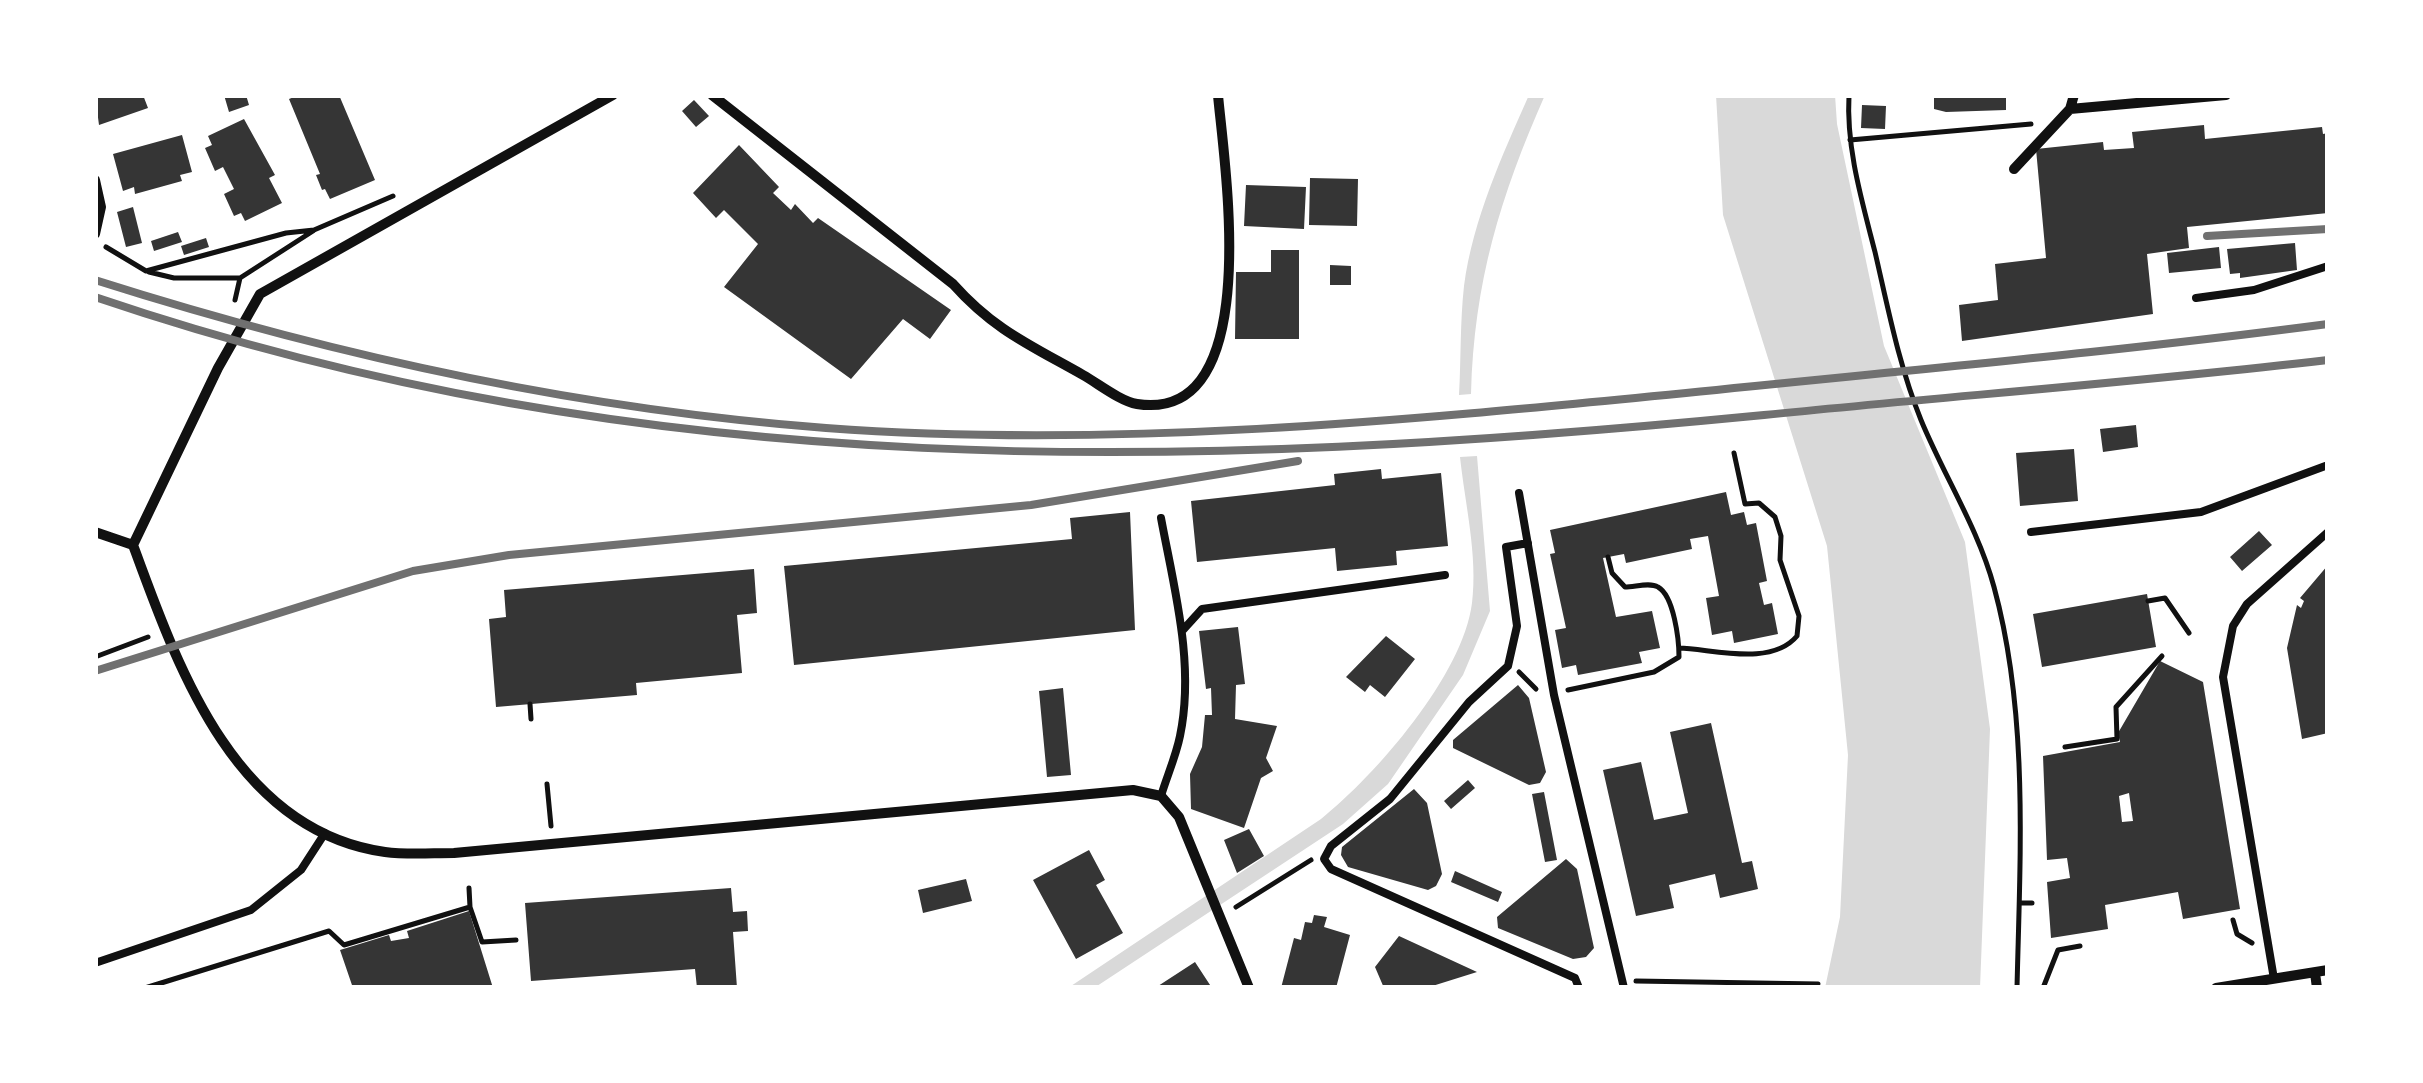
<!DOCTYPE html>
<style>
body{margin:0}
#map{position:relative;width:2423px;height:1083px;overflow:hidden;background:#fff;font-family:"Libre Baskerville",serif}
canvas{display:block}
.frame{position:absolute;inset:0;border:98px solid #fff;pointer-events:none}
</style>
<div id="map">
<canvas width="2423" height="1083"></canvas>
<div class="frame"></div>
</div>
<script>
const c = document.querySelector('canvas').getContext('2d');
c.lineJoin = 'round';
function fillPath(path, color) { c.fillStyle = color; c.fill(path, 'evenodd'); }
function stroke(path, color, width, dash) { c.strokeStyle = color; c.lineWidth = width; c.lineCap = dash ? 'butt' : 'round'; c.setLineDash(dash || []); c.stroke(path); }
fillPath(new Path2D(`
 M1529 95H1545C1500 197 1474 282 1471 394L1459 395C1461 359 1460 322 1464 286 1473 219 1502 156 1529 95Z
 M1716 95H1835L1837 124 1884 346 1965 542 1990 729 1980 988H1825L1840 917 1848 755 1827 546 1723 215Z
 M1477 456 1490 611 1463 675 1388 784 1343 824 1094 988H1068L1321 819C1376 775 1463 675 1472 603 1478 556 1465 504 1460 457Z`), '#d9d9d9');
fillPath(new Path2D(`
 M95 95H143L148 108 99 125Z
 M224 95H246L249 105 229 112Z
 M299 95H339L375 180 330 199 325 189 322 190 316 175 320 174 289 99Z
 M1934 95H2006V110L1946 112 1934 109Z
 M694 100 709 116 696 127 682 111Z
 M1862 105 1886 106 1885 129 1861 128Z
 M244 119 275 175 269 178 282 203 245 221 241 213 234 216 224 194 234 189 223 167 215 171 205 148 212 145 208 136Z
 M2204 125 2205 139 2322 127 2323 134 2328 133V213L2187 227 2189 248 2147 254 2153 314 1962 341 1959 305 1998 300 1995 264 2046 258 2036 149 2103 142 2104 150 2134 148 2132 132Z
 M182 135 192 172 180 175 182 181 135 194 134 187 123 191 113 154Z
 M739 145 779 187 773 193 791 210 795 204 813 223 818 218 951 310 930 339 903 319 851 379 724 287 758 244 724 210 716 218 693 193Z
 M1310 178 1358 179 1357 226 1309 225Z
 M1246 185 1306 187 1304 229 1244 226Z
 M133 207 142 243 126 247 117 212Z
 M178 232 182 242 154 251 151 241Z
 M206 238 209 247 184 255 181 246Z
 M2295 243 2297 270 2240 278V273L2230 274 2227 249Z
 M2219 247 2221 268 2169 273 2167 253Z
 M1271 250H1299V339H1235L1236 272H1271Z
 M1330 265 1351 266V285H1330Z
 M2136 425 2138 447 2103 452 2100 429Z
 M2074 449 2078 501 2020 506 2016 453Z
 M1381 469 1382 479 1441 473 1448 546 1396 551 1397 565 1337 571 1335 548 1197 562 1191 501 1335 485 1334 474Z
 M1726 492 1731 515 1744 512 1747 525 1756 523 1767 581 1759 583 1764 605 1772 603 1778 634 1734 643 1732 631 1712 635 1706 598 1719 596 1708 536 1690 539 1692 549 1626 563 1624 554 1603 558 1616 617 1652 611 1660 648 1639 652 1642 663 1578 675 1576 665 1562 668 1555 630 1566 628 1550 554 1555 553 1550 530Z
 M1130 512 1135 630 794 665 784 566 1072 539 1070 518Z
 M2259 531 2272 545 2242 571 2230 557Z
 M2328 565V733L2302 739 2287 648 2297 605 2301 608 2304 601 2300 598Z
 M754 569 757 613 737 615 742 673 636 683 637 695 496 707 489 619 506 617 504 590Z
 M2147 594 2156 647 2042 667 2033 614Z
 M1238 627 1245 684 1236 685 1235 719 1277 726 1266 758 1273 771 1261 778 1244 828 1191 809 1190 774 1202 747 1205 715H1212L1211 688 1206 689 1199 631Z
 M1386 636 1415 659 1385 697 1370 685 1365 692 1346 677Z
 M2160 661 2203 682 2240 909 2183 919 2178 892 2105 905 2108 929 2051 938 2047 882 2070 878 2067 858 2047 860 2043 756 2120 742 2118 733ZM2129 793 2133 821 2122 822 2119 796Z
 M1518 685 1529 698 1546 772 1540 783 1529 785 1453 748V740Z
 M1063 688 1071 775 1047 777 1039 691Z
 M1711 723 1742 863 1752 861 1758 889 1720 898 1715 874 1669 885 1674 908 1636 916 1603 770 1641 762 1654 820 1688 813 1670 732Z
 M1468 780 1475 788 1451 809 1444 801Z
 M1414 789 1427 803 1442 874 1436 886 1428 890 1348 867 1341 855 1342 847Z
 M1544 792 1557 860 1545 862 1532 794Z
 M1249 829 1264 856 1237 873 1224 840Z
 M1089 850 1105 880 1096 885 1123 933 1076 959 1033 880Z
 M1566 859 1577 869 1594 948 1586 957 1573 959 1498 928 1497 917Z
 M1455 871 1502 892 1498 902 1451 882Z
 M966 879 972 901 923 913 918 890Z
 M731 888 733 912 747 911 748 931 733 932 737 988H697L695 969 531 981 525 903Z
 M469 911 493 988H353L340 950 389 935 391 941 409 938 407 931Z
 M1314 915 1327 917 1324 927 1350 935 1336 988H1281L1294 938 1301 940 1305 922 1312 923Z
 M1399 936 1477 972 1426 988H1384L1375 967Z
 M1195 962 1212 988H1155Z`), '#353535');
stroke(new Path2D(`
 M1849 95C1846 148 1862 201 1875 252 1888 308 1899 366 1921 420 1944 476 1978 528 1994 587 2029 715 2020 857 2017 988
 M1850 140 2031 124
 M106 247 146 271 286 233 314 230 393 196
 M149 272 174 278H240L235 300
 M240 278 313 231
 M2148 601 2165 598 2189 633
 M1679 648C1713 649 1771 667 1797 636L1799 616 1780 560 1781 536 1775 517 1759 503 1745 504 1734 453
 M95 657 148 637
 M1519 672 1536 689
 M1568 690 1654 672 1679 657C1679 640 1674 596 1658 587 1650 582 1635 587 1625 587L1612 573 1608 557
 M530 704 531 719
 M2065 747 2117 739 2116 707 2162 656
 M547 784 551 826
 M469 888 470 907
 M2020 903H2032
 M1236 907 1311 860
 M2233 920 2237 934 2252 943
 M1636 981 1818 984
 M145 988 329 931 344 945 470 907 482 942 516 940
 M2043 988 2058 950 2080 946`), '#111', 5);
stroke(new Path2D(`
 M2196 298 2254 290 2328 266
 M1519 493 1554 695 1624 988
 M2031 532 2201 512 2328 465
 M1528 543 1506 547 1517 626 1508 666 1469 702 1390 799 1331 846 1324 859 1331 869 1575 978 1579 988
 M1182 631 1202 609 1445 575
 M1161 796C1167 776 1176 756 1180 736 1195 664 1174 588 1161 518
 M95 963 251 910 301 870 325 833
 M2274 979 2223 677 2233 626 2247 604 2328 532`), '#111', 8);
stroke(new Path2D(`
 M712 95 953 284C994 330 1030 345 1083 375 1099 384 1120 401 1137 404 1266 424 1224 164 1218 95
 M2070 109 2226 95
 M2014 169 2070 109 2074 95
 M95 180 101 207 95 234
 M95 532 133 545C178 668 235 831 385 852 407 855 431 853 454 853L1133 790 1161 796 1179 817 1249 988
 M133 545 218 368 260 294 613 95
 M2315 973 2317 988
 M2216 988 2328 970`), '#111', 10);
stroke(new Path2D(`
 M2207 236 2328 229
 M95 280C334 356 576 409 826 428 1113 449 1401 421 1686 393 1900 371 2115 352 2328 324
 M95 297C651 486 1188 471 1764 415 1952 396 2141 382 2328 360
 M95 671 413 571 509 555 1031 505 1298 461`), '#707070', 8);
</script>
